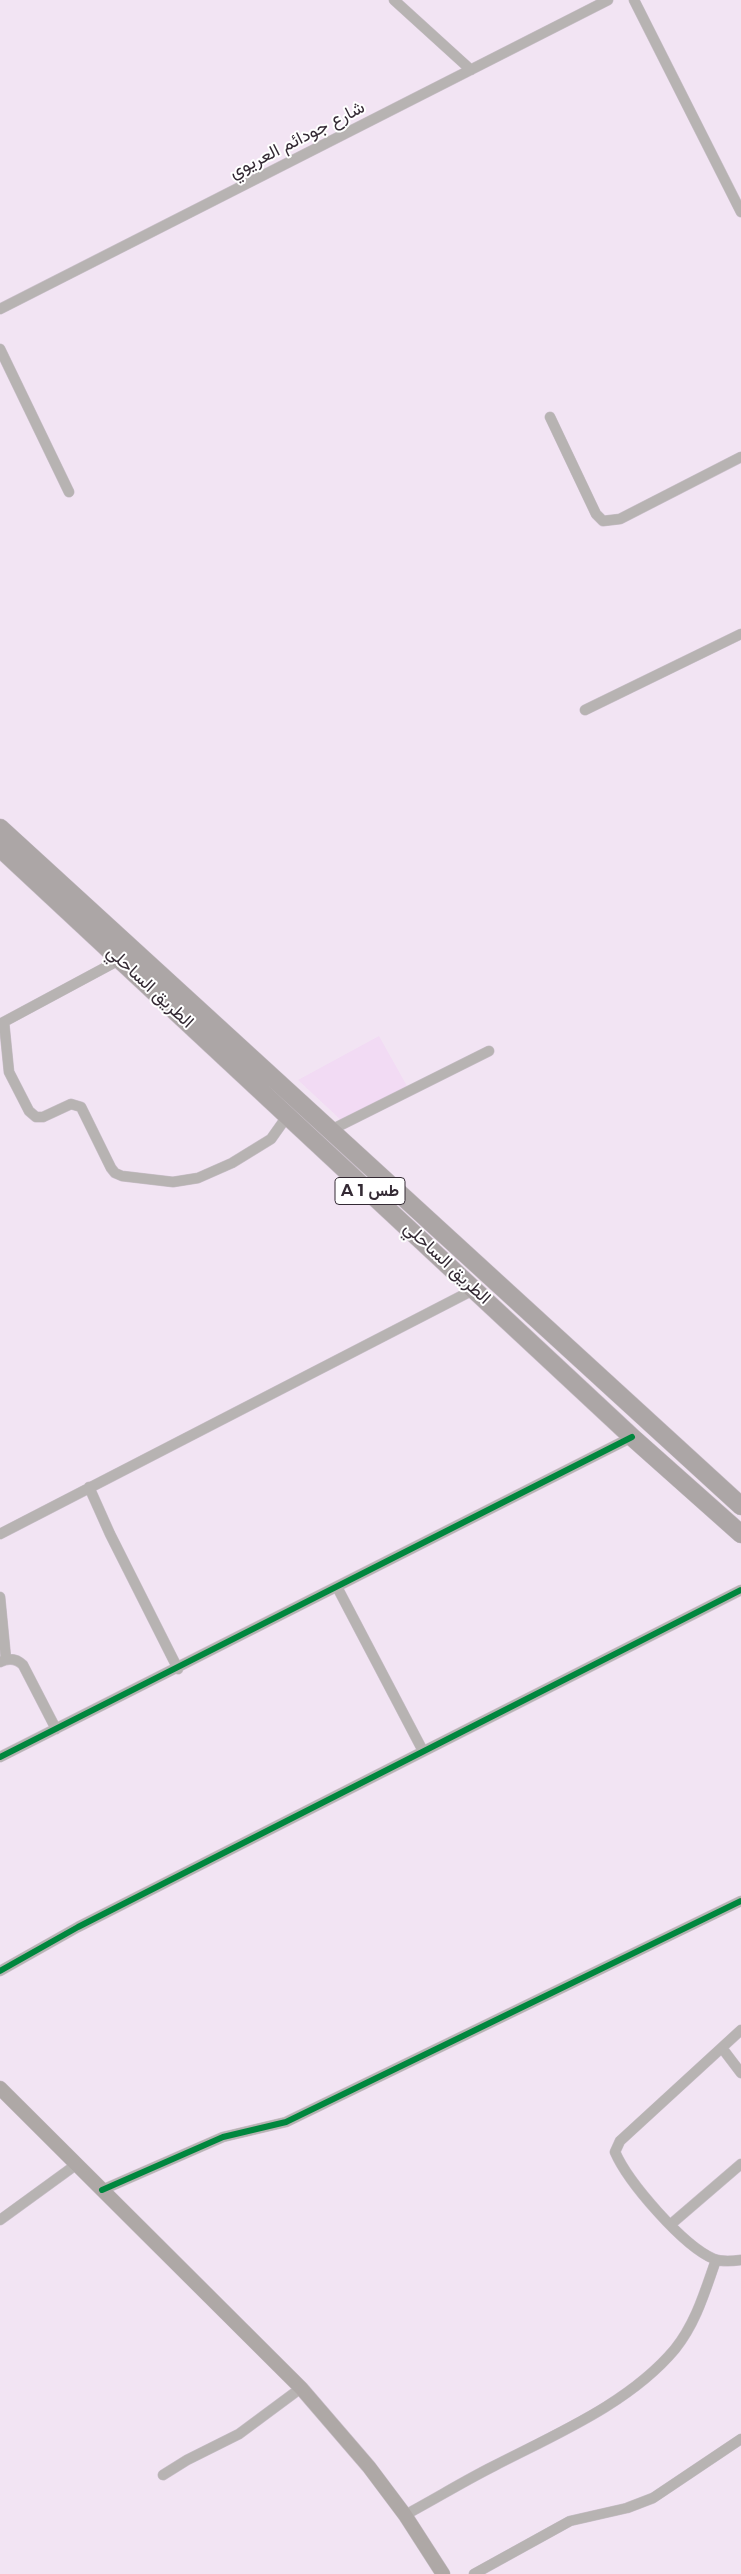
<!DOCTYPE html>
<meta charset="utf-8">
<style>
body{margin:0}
canvas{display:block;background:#f2e4f3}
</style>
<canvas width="741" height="2574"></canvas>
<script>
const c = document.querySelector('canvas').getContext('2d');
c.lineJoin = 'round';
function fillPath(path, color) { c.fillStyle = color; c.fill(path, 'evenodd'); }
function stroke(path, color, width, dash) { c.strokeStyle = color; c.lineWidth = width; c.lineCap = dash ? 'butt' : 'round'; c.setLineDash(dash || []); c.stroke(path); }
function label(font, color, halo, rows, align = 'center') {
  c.font = font + ' Montserrat,Vazirmatn,sans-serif'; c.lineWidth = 4; c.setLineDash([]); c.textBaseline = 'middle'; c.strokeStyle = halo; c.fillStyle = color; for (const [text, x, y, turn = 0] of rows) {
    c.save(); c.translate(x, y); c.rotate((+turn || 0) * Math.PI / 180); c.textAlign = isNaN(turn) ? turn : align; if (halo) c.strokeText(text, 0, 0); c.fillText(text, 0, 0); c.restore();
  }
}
fillPath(new Path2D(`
 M379 1036 407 1086 342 1121 298 1080Z`), '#f2dbf4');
const street = new Path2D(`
 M394 0 471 70
 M634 0 741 212
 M0 309 608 0
 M0 349 69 492
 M550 417 596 514 603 521 620 519 741 457
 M585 710 741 634
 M4 1022 9 1072 29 1111 36 1117H43L71 1104 81 1107 111 1168 115 1173 122 1176 173 1182 198 1178 232 1163 271 1139 288 1115
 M0 1024 121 959
 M329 1131 489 1051
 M89 1487 110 1534 178 1669
 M0 1534 475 1289
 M337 1587 423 1751
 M0 1597 6 1659
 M0 1662C8 1658 16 1658 23 1665L56 1729
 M0 1757 632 1437
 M0 1971 78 1927 741 1590
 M741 2030 620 2141 615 2152C628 2182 683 2246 714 2259 722 2262 733 2261 741 2260
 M722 2048 741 2073
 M102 2190 223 2137 286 2122 741 1901
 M0 2220 77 2164
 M670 2225 741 2164
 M163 2475 187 2460 239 2434 301 2388
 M405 2515C435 2499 464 2481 494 2466 556 2434 630 2403 675 2349 696 2323 705 2291 716 2260
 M474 2574 570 2521 627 2508 653 2498 741 2439`);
const secondary = new Path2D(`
 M0 2088 301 2388 369 2467 405 2515 443 2574`);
const highway = new Path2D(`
 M0 828 741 1506
 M0 848 632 1437 741 1534`);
stroke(street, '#cbc0cb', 11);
stroke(secondary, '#cbc0cb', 15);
stroke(highway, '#cbc0cb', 19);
stroke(street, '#b7b3b2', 10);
stroke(secondary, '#aea8a6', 14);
stroke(highway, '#aca6a6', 18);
stroke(new Path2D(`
 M0 1757 632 1437
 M0 1971 78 1927 741 1590
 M102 2190 223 2137 286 2122 741 1901`), '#00873e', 6);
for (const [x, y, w] of [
 [370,1191,70]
]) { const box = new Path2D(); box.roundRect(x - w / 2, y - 13.5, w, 27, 4); c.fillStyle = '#fff'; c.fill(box); stroke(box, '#342a34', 1); }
label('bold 16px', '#342a34', null, [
 ["A 1 طس",370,1191]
]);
label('18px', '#342a34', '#fff', [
 ["شارع جودائم العريوي",297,140,-27],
 ["الطريق الساحلي",150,987,43],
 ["الطريق الساحلي",447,1263,43]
]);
</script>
